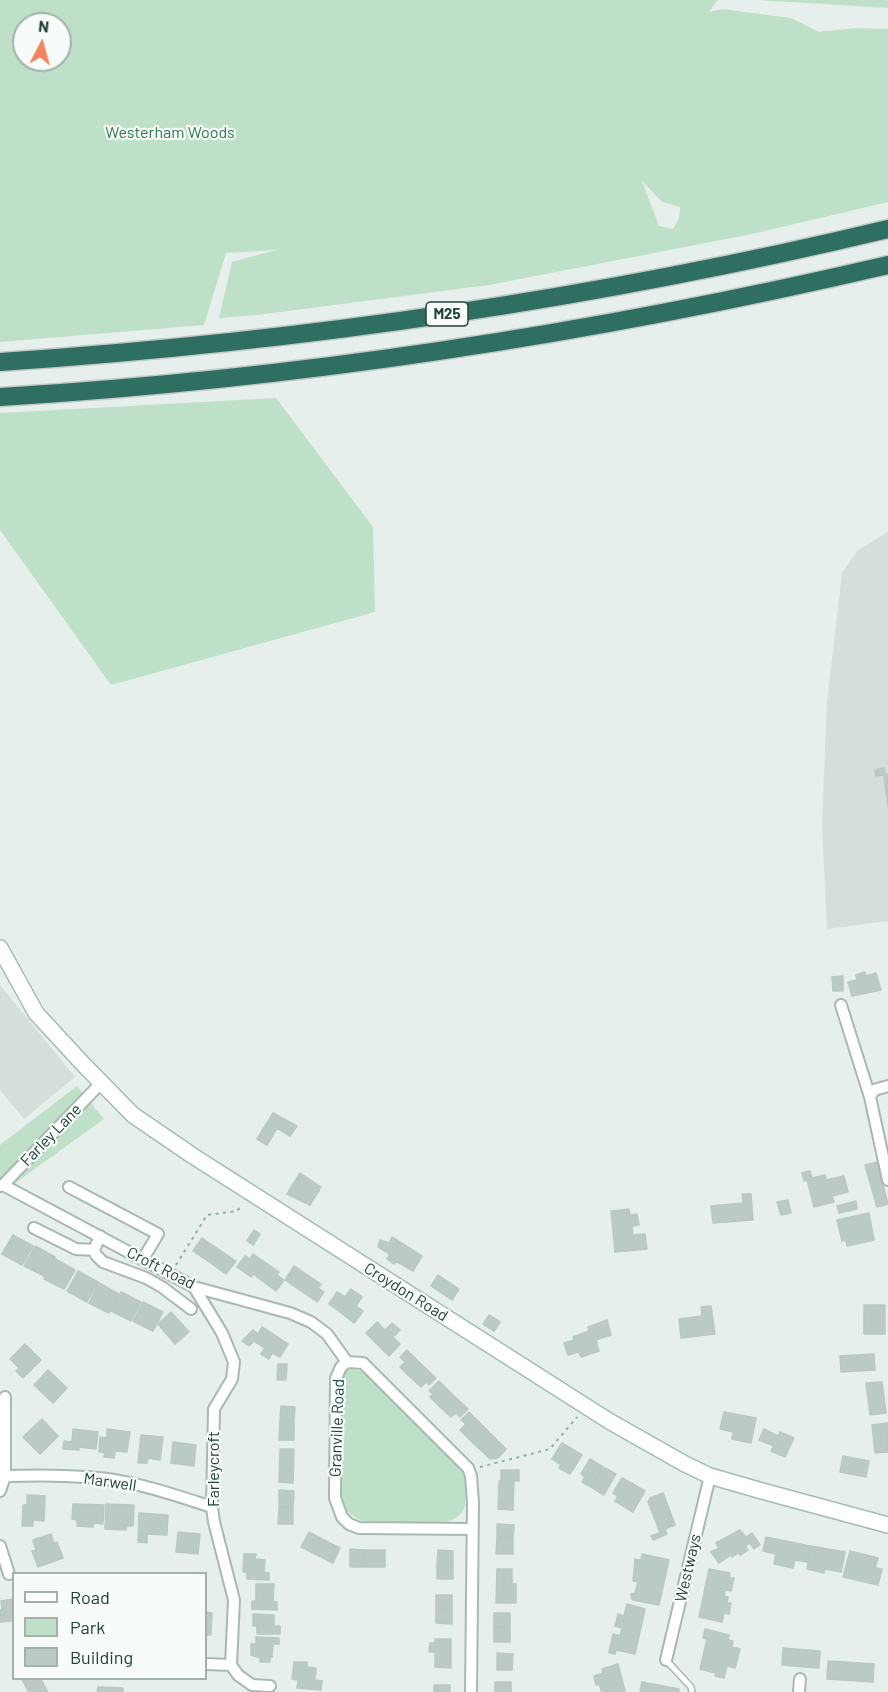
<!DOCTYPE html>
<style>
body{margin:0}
#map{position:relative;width:888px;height:1692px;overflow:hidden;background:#e6efeb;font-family:Barlow,sans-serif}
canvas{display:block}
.legend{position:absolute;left:12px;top:1572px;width:195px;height:108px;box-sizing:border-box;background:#f7fbf9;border:2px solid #a3b1ad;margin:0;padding:8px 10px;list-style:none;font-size:18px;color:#24423a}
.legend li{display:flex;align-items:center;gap:12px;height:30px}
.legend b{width:30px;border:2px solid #a3b1ad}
.north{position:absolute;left:12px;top:12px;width:60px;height:60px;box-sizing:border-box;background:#f7fbf9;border:2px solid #a3b1ad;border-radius:50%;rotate:6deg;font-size:16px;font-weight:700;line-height:24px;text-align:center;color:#24423a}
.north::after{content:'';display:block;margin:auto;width:21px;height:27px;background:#f4845f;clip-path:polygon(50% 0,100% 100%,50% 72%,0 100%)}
</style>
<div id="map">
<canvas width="888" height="1692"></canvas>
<ul class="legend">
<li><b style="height:8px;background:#fff"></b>Road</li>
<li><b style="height:16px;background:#bfe0c8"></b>Park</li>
<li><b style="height:16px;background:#bbcac4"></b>Building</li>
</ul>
<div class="north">N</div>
</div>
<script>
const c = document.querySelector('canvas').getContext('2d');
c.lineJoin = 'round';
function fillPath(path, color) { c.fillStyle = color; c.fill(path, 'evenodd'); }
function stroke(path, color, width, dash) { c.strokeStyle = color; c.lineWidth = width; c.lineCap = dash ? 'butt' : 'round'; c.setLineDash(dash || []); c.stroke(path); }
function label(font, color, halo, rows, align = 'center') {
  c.font = font + ' Barlow,sans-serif'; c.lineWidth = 4.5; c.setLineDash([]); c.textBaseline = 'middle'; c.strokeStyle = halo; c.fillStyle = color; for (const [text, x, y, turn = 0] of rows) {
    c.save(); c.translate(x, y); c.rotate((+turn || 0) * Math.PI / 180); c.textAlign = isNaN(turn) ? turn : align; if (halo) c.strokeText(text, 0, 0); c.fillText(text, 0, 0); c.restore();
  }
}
fillPath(new Path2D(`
 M888 532V921L827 929 822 824 827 702 842 573 857 551Z
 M0 985 75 1077 24 1119 0 1090Z`), '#d4dfda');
fillPath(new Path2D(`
 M0 0H718L709 12 722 9 791 18 819 32 856 28 888 29V202L752 234 489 285 257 315 219 318 232 262 276 250 226 253 204 325 0 342ZM24 24H60V60H24ZM642 181 662 202 680 207 679 218 673 229 659 226Z
 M758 0H888V8Z
 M276 398 373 527 375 612 111 685 0 530V413Z
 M77 1086 104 1119 0 1194V1145Z
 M352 1369 361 1371 369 1377 460 1469C465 1477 466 1486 466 1496 467 1528 431 1524 408 1523 393 1522 377 1522 362 1521 351 1516 342 1508 340 1496L342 1377 347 1371Z`), '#bfe0c8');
const building = new Path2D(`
 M884 768 885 774H888V807L884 775 876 776 875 770Z
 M865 972 866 976 876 973 881 990 852 996 848 982 857 980 856 975Z
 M843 976V991H833L832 977Z
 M273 1113 297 1126 290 1136 277 1128 267 1145 257 1139Z
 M877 1162 888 1204 877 1207 865 1165Z
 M810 1171 812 1178 825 1175 826 1180 844 1176 848 1192 832 1196 834 1202 814 1207 807 1180 804 1181 802 1173Z
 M300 1173 321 1187 310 1205 287 1194Z
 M742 1194H751L753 1220 713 1223 711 1206 743 1203Z
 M788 1200 791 1213 781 1215 777 1202Z
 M856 1201 857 1209 839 1213 837 1206Z
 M629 1209 630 1215 637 1214 639 1225 632 1226 633 1235 645 1234 647 1249 615 1252 611 1211Z
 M869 1213 874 1240 847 1246 846 1240 842 1241 837 1220Z
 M254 1230 260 1234 253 1245 247 1241Z
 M13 1235 33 1246 22 1265 2 1254Z
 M392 1237 422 1256 413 1271 396 1261 394 1264 387 1259 390 1254 378 1247 380 1240 389 1243Z
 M202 1238 221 1251 212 1264 193 1251Z
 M35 1246 55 1257 44 1276 24 1266Z
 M221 1251 236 1261 226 1274 212 1264Z
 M253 1254 279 1272 277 1275 284 1280 276 1291 253 1274 251 1277 237 1267 245 1256 250 1259Z
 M55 1259 75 1270 64 1289 44 1279Z
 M294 1266 306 1274 297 1288 285 1280Z
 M78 1271 98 1282 87 1302 67 1291Z
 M306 1274 321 1284 318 1288 324 1292 317 1302 297 1288Z
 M438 1275 459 1289 452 1300 431 1286Z
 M99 1283 119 1294 109 1313 89 1303Z
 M351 1289 357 1293 340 1312 329 1304 337 1292 345 1297Z
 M121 1292 141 1302 131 1321 111 1311Z
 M357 1293 362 1297 356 1306 363 1311 354 1323 340 1312Z
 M143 1302 163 1312 153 1331 133 1321Z
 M864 1305H885V1334H864Z
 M711 1306 715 1334 681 1338 679 1319 702 1316 701 1307Z
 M171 1312 189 1332 175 1344 158 1324Z
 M489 1315 500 1322 494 1331 483 1324Z
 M607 1320 611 1335 596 1340 599 1351 581 1357 579 1352 568 1355 564 1343 574 1340 573 1337 589 1331 588 1327Z
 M377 1322 385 1330 392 1323 400 1330 393 1337 400 1344 389 1356 366 1333Z
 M262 1327 288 1344 280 1357 272 1353 269 1359 261 1354 265 1348 254 1341 249 1346 242 1341 253 1330 258 1334Z
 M25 1344 41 1360 23 1378 16 1371 19 1368 10 1359Z
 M407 1350 421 1364 409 1376 400 1367 405 1362 400 1357Z
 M874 1354 875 1370 841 1372 840 1356Z
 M278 1364H287L286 1380H277Z
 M421 1364 436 1378 429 1385 426 1382 421 1387 409 1376Z
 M48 1370 67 1388 53 1403 34 1385Z
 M439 1381 452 1394 439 1406 430 1397 433 1394 429 1391Z
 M882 1382 886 1413 870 1415 866 1383Z
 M452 1394 468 1409 460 1417 456 1413 451 1417 439 1406Z
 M281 1406 295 1407 294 1420H280Z
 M469 1412 482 1425 468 1438 460 1430 466 1424 461 1420Z
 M724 1412 756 1418 751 1443 732 1439 733 1432 720 1429Z
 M42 1419 58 1436 40 1454 23 1437Z
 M280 1420H294V1440H279Z
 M888 1423V1452L875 1453 872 1425Z
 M482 1425 506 1449 498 1458 490 1459 468 1438Z
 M73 1429 98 1432 96 1449 79 1447V1450L63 1449 64 1441 72 1442Z
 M107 1429 130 1432 127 1452 115 1451 114 1458 104 1457 105 1453 99 1452 100 1437 107 1438Z
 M764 1429 778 1436 780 1432 794 1438 785 1457 771 1451 774 1446 759 1440Z
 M141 1435 163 1437 160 1460 148 1458 147 1463H138Z
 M173 1442 196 1445 194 1466 171 1463Z
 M562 1443 582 1455 570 1474 559 1468 561 1465 552 1459Z
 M280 1449H294L293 1483 279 1482Z
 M843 1456 869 1461 866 1477 840 1472Z
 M590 1459 603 1467 591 1487 582 1482 585 1477 581 1474Z
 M603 1467 616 1474 604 1495 591 1487Z
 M501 1470H519V1481H514L513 1510 498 1509 499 1481H501Z
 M622 1478 633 1484 623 1506 615 1501 618 1496 613 1493Z
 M633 1484 645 1491 633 1512 623 1506Z
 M279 1490 294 1491 293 1507H279Z
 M663 1493 670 1511 654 1517 648 1502 650 1498Z
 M27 1495 45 1496 44 1521 33 1520V1526H22L23 1505H27Z
 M73 1504 104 1505 103 1524 93 1523V1527L77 1526V1520L72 1519Z
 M106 1504 134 1505 133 1526H127L126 1530 105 1529Z
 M279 1507H293V1524H278Z
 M670 1511 675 1525 665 1529 667 1534 653 1540 651 1536 660 1533 654 1517Z
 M139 1513 168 1515 167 1535 147 1534V1543L138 1542Z
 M497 1524 514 1525 513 1538 497 1537Z
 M740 1530 746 1537 752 1533 760 1545 754 1549 750 1543 745 1546 748 1550 740 1555 738 1553 732 1557 731 1555 719 1563 711 1552 719 1548 716 1543Z
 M178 1532 200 1534 198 1554 176 1552Z
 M309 1532 322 1539 315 1554 301 1547Z
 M51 1534 54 1543 57 1542 63 1558 38 1567 32 1551 36 1550 33 1540Z
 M497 1537 513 1538V1554H496Z
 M766 1537 810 1546 807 1562 795 1560 793 1568 774 1564 776 1554 763 1551Z
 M322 1539 340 1548 333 1563 315 1554Z
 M811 1546 845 1552 841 1572 825 1569 824 1573 807 1569Z
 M350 1549 364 1550V1567H350Z
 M364 1550H385V1567H364Z
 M438 1550 453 1551V1564H437Z
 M850 1551 878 1558 875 1568 882 1569 878 1585 843 1577Z
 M244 1554H256L255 1559 265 1560 264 1572 269 1573V1580L247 1579V1572H243Z
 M642 1554 669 1560 659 1605 633 1600 631 1597V1594L635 1593 638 1582 633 1581 635 1559 641 1560Z
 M437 1564H453V1579H437Z
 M497 1569H512V1584H516V1603H496Z
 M709 1569 730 1573 729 1578H734L731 1591 725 1590 724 1596 728 1597 727 1603H731L729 1614 724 1613 722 1622 699 1617Z
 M256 1584H274L273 1602H277V1610L252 1609V1601H256Z
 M436 1595H452V1609L436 1608Z
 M14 1599V1621L0 1622V1610L2 1609 1 1601Z
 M627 1604 645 1609 635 1654 616 1650 615 1654 609 1653 613 1634 620 1636 622 1628 615 1626 618 1614 624 1616Z
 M436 1608 452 1609V1624L436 1623Z
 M206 1612 212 1613 211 1635H206Z
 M494 1613H510V1627H494Z
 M253 1614 274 1615V1626H280V1634H257V1626H253Z
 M494 1627H510V1642H494Z
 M705 1629 729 1635 728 1640 733 1641 732 1647 740 1649 735 1668 727 1666 724 1678 715 1676 716 1673 700 1669 707 1639 703 1638Z
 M256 1637 279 1638V1644H273L272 1657H270V1662H260V1658L251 1655V1644H256Z
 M435 1639H451V1653L429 1652 430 1643H435Z
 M783 1648 820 1651 819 1668 782 1665Z
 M435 1652 451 1653V1668L435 1667Z
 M497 1653 513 1654 512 1670H497Z
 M828 1661 874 1664 873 1682 827 1679Z
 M294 1662H307V1667L316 1668 315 1680 322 1681 321 1690 297 1688 298 1680 292 1679Z
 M618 1664 625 1691 602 1692 599 1684 596 1685 594 1676 603 1673 602 1669Z
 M21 1678H40L48 1692H29Z
 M495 1682H511V1692H495Z
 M642 1682 679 1689V1692H640Z
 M434 1685H450V1692H434Z
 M98 1687 123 1688V1692H97Z`);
fillPath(building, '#bbcac4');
stroke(building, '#b8c9c2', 1.5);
const service = new Path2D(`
 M666 1660 691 1687 692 1692`);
const minor = new Path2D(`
 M841 1005 870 1097
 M888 1086 874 1090 870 1097 888 1180
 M3 1185 194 1287 290 1313 311 1322 327 1334 347 1362
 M0 1186 3 1185 101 1083
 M69 1187 158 1234 143 1259
 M34 1228 76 1249 94 1250
 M100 1236 94 1250 96 1255 103 1262 146 1278 162 1287 191 1309
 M194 1287 222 1333 234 1362 232 1379 214 1409 212 1507 214 1522 234 1600 231 1665 238 1675 252 1685 270 1686
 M5 1397V1476
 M0 1491 5 1476C36 1475 67 1475 99 1478 137 1482 175 1495 212 1507
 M0 1546 9 1574
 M666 1660 710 1476
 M206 1664 231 1665
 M471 1692 473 1502 471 1476 468 1468 363 1363 347 1362 341 1367 336 1378 335 1498 342 1517 349 1524 359 1528 472 1529
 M799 1692 800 1679`);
const secondary = new Path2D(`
 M0 948 36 1013 83 1064 133 1115 193 1156 609 1421 685 1464 710 1476 762 1491 888 1525`);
const motorway = new Path2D(`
 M0 362C299 342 596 299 888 229
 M0 397C299 379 597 333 888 265`);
stroke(service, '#a8b8b2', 8);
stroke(minor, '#a8b8b2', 14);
stroke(secondary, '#a4bbb3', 18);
stroke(motorway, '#c2cac8', 21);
stroke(new Path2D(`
 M176 1265 207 1215 237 1211 242 1205
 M480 1467 550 1449 577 1417`), '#86b3a5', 2, [3, 4.5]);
stroke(service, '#fff', 5);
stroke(minor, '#fff', 10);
stroke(secondary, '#fff', 15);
stroke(motorway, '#2f6f62', 18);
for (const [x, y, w] of [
 [447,314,42]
]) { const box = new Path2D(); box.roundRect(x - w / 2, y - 12, w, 24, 4.5); c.fillStyle = '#f7fbf9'; c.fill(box); stroke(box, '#24423a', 1.5); }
label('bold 15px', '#24423a', null, [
 ["M25",447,314]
]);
label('16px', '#2d7a4b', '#f7fbf9', [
 ["Westerham Woods",170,133]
]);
label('16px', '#24423a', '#f7fbf9', [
 ["Farley Lane",51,1135,-46],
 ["Croft Road",161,1268,27],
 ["Croydon Road",406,1292,32],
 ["Granville Road",337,1428,-88],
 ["Farleycroft",214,1469,-90],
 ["Marwell",110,1482,8],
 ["Westways",688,1568,-77]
]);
</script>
